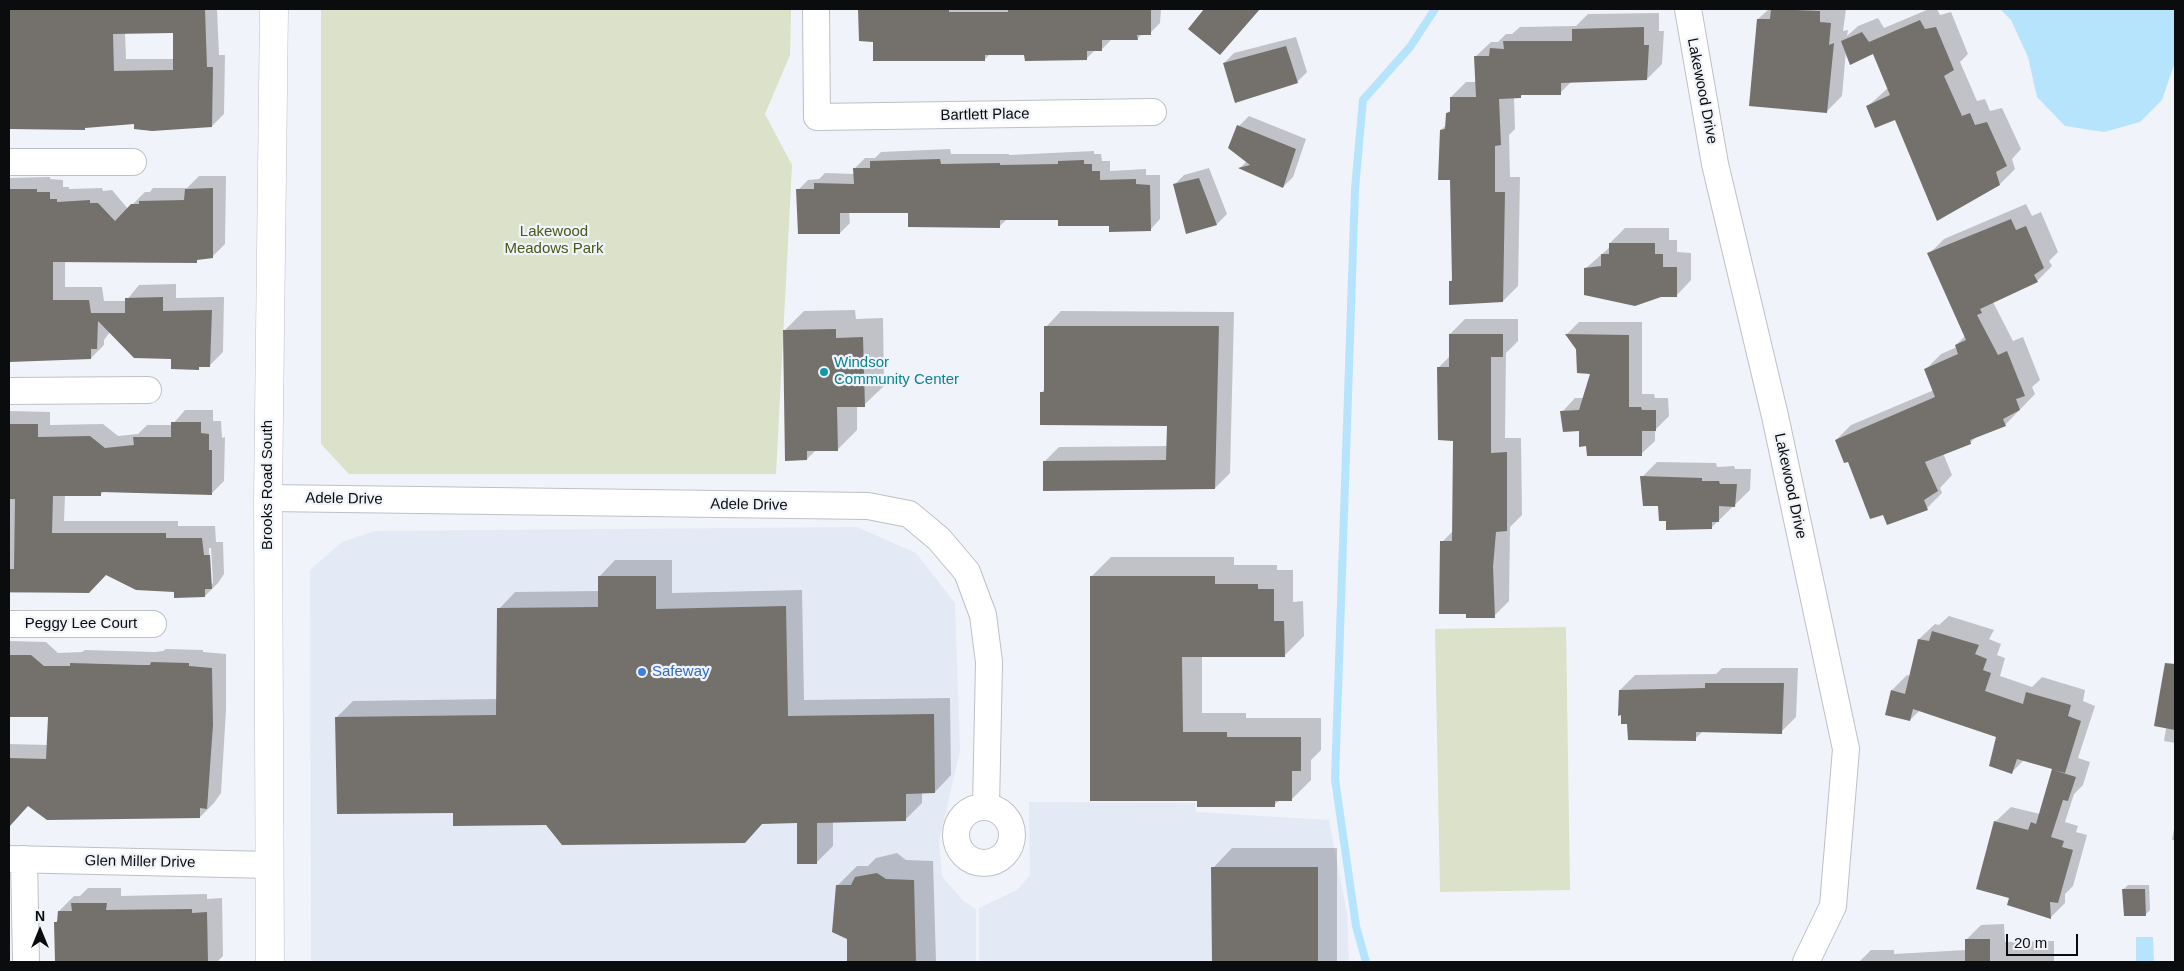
<!DOCTYPE html>
<style>
body{margin:0}
#map{position:relative;width:2184px;height:971px;overflow:hidden;background:#f0f3f9;font-family:Arial,sans-serif}
canvas{display:block}
.frame{position:absolute;inset:0;border:10px solid #0b0c0e;pointer-events:none}
.north{position:absolute;left:15px;top:906px;width:50px;height:50px;-webkit-text-stroke:4px #f0f3f9;paint-order:stroke;rotate:0deg;font-size:14px;font-weight:700;line-height:20px;text-align:center;color:#0b0c0e}
.north::after{content:'';display:block;margin:auto;width:18px;height:22px;background:#0b0c0e;clip-path:polygon(50% 0,100% 100%,50% 72%,0 100%)}
.scale{position:absolute;left:2006px;top:934px;width:72px;height:22px;box-sizing:border-box;border:2px solid #0b0c0e;border-top:0;padding-left:6px;font-size:15px;line-height:18px;white-space:nowrap;color:#0b0c0e;-webkit-text-stroke:4px #f0f3f9;paint-order:stroke}
</style>
<div id="map">
<canvas width="2184" height="971"></canvas>
<div class="frame"></div>
<div class="north">N</div>
<div class="scale">20 m</div>
</div>
<script>
const c = document.querySelector('canvas').getContext('2d');
c.lineJoin = 'round';
function fillPath(path, color) { c.fillStyle = color; c.fill(path, 'evenodd'); }
function stroke(path, color, width, dash) { c.strokeStyle = color; c.lineWidth = width; c.lineCap = dash ? 'butt' : 'round'; c.setLineDash(dash || []); c.stroke(path); }
function label(font, color, halo, rows, align = 'center') {
  c.font = font + ' Arial,sans-serif'; c.lineWidth = 4.5; c.setLineDash([]); c.textBaseline = 'middle'; c.strokeStyle = halo; c.fillStyle = color; for (const [text, x, y, turn = 0] of rows) {
    c.save(); c.translate(x, y); c.rotate((+turn || 0) * Math.PI / 180); c.textAlign = isNaN(turn) ? turn : align; if (halo) c.strokeText(text, 0, 0); c.fillText(text, 0, 0); c.restore();
  }
}
fillPath(new Path2D(`
 M857 527 916 553 955 603 960 751 939 841 942 876 963 901 976 909V962H311L310 570 342 542 375 531Z
 M1029 802 1195 803 1196 812 1329 820 1347 914 1349 962H979V908L1017 890 1030 875Z`), '#e4e9f6');
fillPath(new Path2D(`
 M321 9H791L790 55 765 114 792 165 776 474H349L321 444Z
 M1566 627 1570 890 1440 892 1435 629Z`), '#dbe2c9');
fillPath(new Path2D(`
 M2000 9H2175V62L2162 100 2140 122 2104 132 2065 126 2037 97 2028 57 2011 20Z
 M2136 937H2153L2154 962H2136Z`), '#b6e4fd');
fillPath(new Path2D(`
 M9 9H217L219 55H225L224 114 212 126 136 123 87 126 85 128 9 127ZM125 32H174V59H126Z
 M860 9H1161L1160 23 1150 33H1143L1137 39 1111 40 1101 50H1095L1086 59 1025 53H991L985 59 860 40Z
 M1205 9H1260L1220 54 1190 29Z
 M1769 9H1846L1843 31 1848 30 1847 36 1858 26 1878 18 1884 28 1929 9H1937L1940 15 1951 12 1968 54 1960 62 1977 101 1985 99 1990 111 2002 108 2021 149 2012 159 2015 169 2000 184 1896 119 1868 106 1888 88 1873 52 1846 50 1842 96 1827 111 1758 19Z
 M1659 13V31H1664L1662 64 1647 79 1572 81 1560 93 1523 94 1520 97H1514L1515 129 1509 135 1510 177H1520L1518 286 1503 301 1450 282 1453 278 1451 179 1441 130 1446 125 1447 113 1451 110V97L1466 82H1477L1475 57 1491 42H1498L1506 34H1512L1520 27 1576 26 1588 14Z
 M1296 37 1307 72 1297 82 1224 63 1234 53Z
 M1249 116 1306 139 1293 177 1283 187 1240 168 1247 161 1239 126Z
 M950 149 951 154H1009V155L1094 151V154H1101L1102 161H1110V171L1146 169V175H1160V219L1150 230 1059 219H1007L999 227 909 211H849L850 223 840 233 798 190 808 180 819 179 825 173 855 174V168L865 158H875L881 152Z
 M1209 168 1227 214 1217 224 1174 185 1184 175Z
 M199 176H226L225 244 212 257 200 258 196 261H65V287H102L104 301H126L139 285 176 284V298L224 297 223 352 210 365H201L198 369 110 332 104 340V345L91 358 9 361V178L50 177V179L63 180V187H69V189L102 188 103 191 112 190 128 209 145 192H150L153 188H187Z
 M2026 204 2032 216 2041 212 2058 252 2049 261 2052 266 2037 281 1993 302 2013 341 2023 337 2040 380 2032 387 2035 394 2005 425 1978 435 1971 442 1943 453 1952 475 1940 488 1942 493 1927 508 1884 514 1836 440 1851 425 1934 390 1926 369 1941 354 1957 347 1956 345 1965 336 1929 254 1944 239Z
 M1625 228H1669V240H1677V252L1691 253V280L1676 296 1585 269 1610 247V243Z
 M855 310 856 319 883 318 884 386 864 405 857 406V430L837 450H816L807 459 784 331 804 311Z
 M1061 311 1234 312 1230 473 1215 488 1044 462 1059 447 1168 446V425L1041 393 1046 388V327Z
 M1465 319H1518V341L1506 353 1505 438H1521L1522 515 1510 527 1509 601 1494 616 1442 542 1454 530 1455 439 1438 368 1450 356V334Z
 M1579 322H1642V394H1654L1655 398H1668L1669 416 1655 430V441L1641 454 1587 445 1580 430 1562 412 1575 398H1584L1591 372 1566 335Z
 M185 410H213V421H221L222 438 225 437 224 481 211 494 104 491 100 495H65L64 521H178V526H215L216 542H223L224 574 218 583 205 596 106 574 88 592 9 593V411L50 412V425L103 424 118 436 138 434 147 425H172ZM209 548H211L213 583 210 585Z
 M1657 462 1716 463 1717 467 1734 466 1735 469H1751L1750 490 1712 527 1668 520 1642 477Z
 M1111 557H1234V565H1277V570H1293V602L1303 601 1304 636 1284 656H1202V713H1246V718H1321V750L1311 760V780L1291 800H1280L1274 805 1198 800 1091 577Z
 M615 560H672V593L802 590 804 700 950 698 951 775 935 792H922V803L905 820 833 821V846L817 862 798 822 547 824 454 811 337 717 353 701 497 699 499 609 515 592 599 591V577Z
 M1949 616 1994 630 1989 639 2001 644 1997 655 2005 658 2000 676 2032 687 2042 677 2085 690 2083 701 2095 706 2078 758 2090 762 2083 785 2074 794 2065 822 2078 826 2076 832 2087 835 2073 886 2065 894V903L2050 918 2011 897 1995 822 2011 807 2040 814 2054 768 2024 760 2012 772 1997 736 1920 710 1910 720 1892 690 1907 675 1910 676 1919 639 1935 624 1939 625Z
 M9 641 46 642 58 653 82 652 85 650 155 652 163 651 166 649 203 650V652L226 654V710L221 793 214 803 200 817 29 804 15 818 9 819V744L48 745 49 715 9 714Z
 M1722 668H1798L1796 717 1781 732 1703 731 1695 739 1628 722 1622 714 1620 690 1635 675 1716 674Z
 M2175 709V743L2164 741 2168 717Z
 M2175 823V840H2172Z
 M1232 848H1337V962H1213V868Z
 M897 853 906 860 933 861 936 962H848V938L837 886 857 866H868L876 858Z
 M2128 885H2149L2150 910 2146 914 2124 889Z
 M88 888H121V896L207 894V899L222 898 223 956 217 962H55V923L58 920 59 911 74 896H80Z
 M2004 924 2005 942 2054 941V962H1859L1871 950H1894V954L1966 950V940L1981 925Z`), '#0003');
stroke(new Path2D(`
 M1366 962 1356 926 1335 779 1355 189 1363 100 1410 47 1435 9`), '#b6e4fd', 8);
fillPath(new Path2D(`
 M9 9H205L207 67H213L212 127 152 131 134 129V124L85 128V130L9 129ZM173 33V70L114 71 113 34Z
 M858 9H949V12H1008V9H1151V35H1137L1138 40H1102V51H1087V60L1025 61 1024 55H985V61H873V42L859 41Z
 M1204 9H1260L1220 55 1188 29Z
 M1771 9 1820 11V22L1831 23 1829 45 1834 43 1827 113 1749 106 1757 19H1770Z
 M1920 20 1925 29 1936 27 1954 70 1944 76 1962 116 1970 113 1975 125 1987 122 2007 166 1996 172 2000 185 1937 221 1895 120 1875 128 1866 106 1890 95 1873 54 1850 65 1841 41 1862 32 1869 42Z
 M1644 27V45H1649L1647 80 1561 83V95H1521V98L1499 99 1501 145 1495 146V192H1505L1503 302 1449 305V281H1452L1450 180H1438L1440 130 1445 129 1446 113 1450 112V97H1476L1474 56H1489L1490 48 1504 49 1503 41H1572V29Z
 M1286 46 1298 83 1235 103 1223 63Z
 M1237 125 1296 149 1283 188 1238 168 1250 165 1228 148Z
 M940 159 941 164 1000 163V165L1058 164V161L1084 160V164H1092V171H1100V180L1136 179V184L1150 185 1151 231 1109 232V226H1058V220H1000V228L908 227V213H840V234H798L796 189H814V183L854 184 853 168H870V161Z
 M1199 178 1217 225 1186 234 1173 184Z
 M213 188V258L197 260V263L53 262V300H89L91 313H125V298L163 297V311L212 310 210 367H199V370L171 369V359L134 358 98 321 97 349H91V359L9 362V189H37V192H50V199H57V202L90 200V203H98L115 221 131 204H139V201L184 200 185 189Z
 M2011 219 2016 230 2026 226 2044 268 2034 275 2038 282 1980 309 1982 313 1977 315 1998 355 2007 351 2025 396 2016 399 2020 410 2003 419 2006 426 1970 440 1971 444 1925 462 1938 491 1924 500 1928 510 1887 525 1883 515 1870 519 1848 462 1844 463 1835 440 1935 397 1924 369 1958 354 1955 345 1966 340 1927 253Z
 M1609 243H1655V254H1663V267H1677V297H1661L1635 306 1584 295V268L1601 266V254H1609Z
 M1044 326H1219L1215 489 1043 491V461L1166 460 1167 426 1040 425V392H1044Z
 M836 329V338L863 337 865 407H837L838 451H807V460L785 461 783 330Z
 M1449 334H1503V357H1491V453L1507 452V531L1496 532 1493 567 1495 618H1466V614H1439L1440 541H1452L1453 441 1438 440 1437 367H1449Z
 M1565 334 1629 335V407H1641L1642 410H1656V431H1642V456H1587L1586 446 1579 447V431L1563 432 1560 411 1579 410 1590 374 1577 373 1576 349Z
 M171 422H201V433L209 434V450H212V495L101 492V496H53L52 533H166V538H202L204 555H210L212 589H205V597L174 598V592L136 590 106 575 89 593 9 592V569H14L15 499H9V424H38V437L90 436 105 448 134 445 133 437H171Z
 M1640 476 1702 478V481H1719L1720 484H1737L1735 507 1719 506V522H1712V529L1666 530V521H1659L1658 506H1643Z
 M598 576H656V609L786 606 788 716 934 714 935 793 906 794V821L817 823V864H797V823L762 824 745 843 562 845 546 825 453 826V813L337 814 335 717 496 715 497 608 598 607Z
 M1090 576H1215V584H1258V589H1274V621H1284L1285 657H1182L1183 732H1227V737H1301V771H1292V801H1275V807H1197V801H1090Z
 M1932 631 1979 645 1975 654 1987 659 1983 670 1991 673 1985 691 2023 704 2026 692 2071 705 2068 716 2081 721 2065 773 2053 770 2076 777 2068 801 2063 800 2051 837 2064 841 2062 847 2073 850 2058 903 2050 902 2051 919 2007 905 2009 898 1976 889 1994 821 2028 830 2031 822 2036 824 2052 769 2017 759 2012 774 1989 766 1996 737 1913 709 1910 721 1885 715 1891 690 1905 694 1918 639 1929 641Z
 M9 655H31L44 666H70V663L140 665H150L151 662 189 663V666L212 668 213 725 207 809 200 808V818L47 820 28 806 9 827V758L46 759 48 717H9Z
 M2165 663 2175 664V730L2154 726Z
 M1705 683H1784L1782 734 1696 732V741L1628 740 1627 724H1621V715L1618 716 1619 690 1705 688Z
 M1211 867H1318V962H1212Z
 M877 873 886 879 914 880 916 962H847V939L832 932 836 885H851L855 877Z
 M2122 889H2145L2146 916H2124Z
 M71 903H107L106 910 192 909V913L207 912 208 962H55L54 922H57L58 911H72Z
 M1965 939H1990V962H1965Z`), '#74706b');
const minor = new Path2D(`
 M816 9 817 117 1153 112
 M1688 9 1715 164 1775 416 1846 749 1833 906 1806 962
 M9 162H133
 M9 391 148 390
 M268 498 868 506 909 514 939 539 967 572 983 615 989 662 986 807
 M9 624H153
 M956 835a28 28 0 1 1 56 0a28 28 0 1 1-56 0Z
 M9 859 270 865
 M24 859 26 962`);
const tertiary = new Path2D(`
 M270 962 268 498 274 9`);
stroke(minor, '#bec0c6', 28);
stroke(tertiary, '#bec0c6', 29);
stroke(minor, '#fff', 26);
stroke(tertiary, '#fff', 28);
for (const [x, y, r, color] of [
 [824,372,5,"#0f9aa8"],
 [642,672,5,"#3f7fe0"]
]) { const dot = new Path2D(); dot.arc(x, y, r, 0, 2 * Math.PI); c.fillStyle = color; c.fill(dot); stroke(dot, '#f0f3f9', 2); }
label('15px', '#0b0c0e', '#f0f3f9', [
 ["Lakewood Drive",1702,91,79],
 ["Bartlett Place",985,115,-1],
 ["Brooks Road South",268,485,-90],
 ["Lakewood Drive",1790,486,78],
 ["Adele Drive",344,499,1],
 ["Adele Drive",749,505,1],
 ["Peggy Lee Court",81,624],
 ["Glen Miller Drive",140,862,1]
]);
label('15px', '#4a5817', '#f0f3f9', [
 ["Lakewood",554,232],
 ["Meadows Park",554,249]
]);
label('15px', '#0d838f', '#f0f3f9', [
 ["Windsor",834,363],
 ["Community Center",834,380]
], 'left');
label('15px', '#366cbe', '#f0f3f9', [
 ["Safeway",652,672]
], 'left');
</script>
